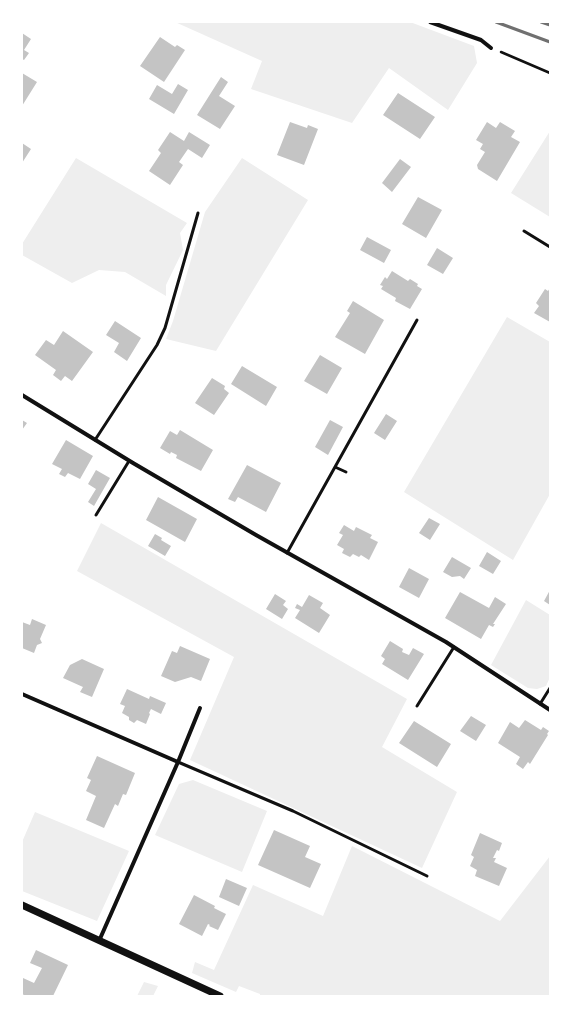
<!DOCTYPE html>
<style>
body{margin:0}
#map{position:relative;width:572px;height:1018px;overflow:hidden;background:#fff;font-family:"Titillium Web",sans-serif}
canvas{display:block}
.frame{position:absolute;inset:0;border:23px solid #fff;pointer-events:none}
</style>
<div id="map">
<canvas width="572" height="1018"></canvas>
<div class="frame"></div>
</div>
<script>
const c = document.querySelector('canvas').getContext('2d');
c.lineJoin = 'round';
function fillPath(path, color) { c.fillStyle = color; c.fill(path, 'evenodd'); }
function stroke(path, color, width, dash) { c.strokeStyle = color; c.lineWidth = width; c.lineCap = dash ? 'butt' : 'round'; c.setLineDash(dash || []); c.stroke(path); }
fillPath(new Path2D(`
 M175 22H410L474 46 477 63 448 110 389 68 352 123 251 89 262 61Z
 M550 131V217L511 193Z
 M76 158 187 223 180 233 183 250 166 285V296L125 272 99 270 72 283 22 255V244Z
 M242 158 308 200 216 351 166 339 173 321 205 212Z
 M507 317 550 342V494L513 560 404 492Z
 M101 523 407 699 382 747 457 792 422 868 190 760 234 657 77 571Z
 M526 600 550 615V677L546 686 537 689 528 688 491 665Z
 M193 780 267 811 242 872 155 835 179 784Z
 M35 812 129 851 97 921 22 891V842Z
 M352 846 500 921 550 856V996H260V994L239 986 236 992 192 973 195 962 214 970 253 885 323 916Z
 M144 982 158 986 153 996H137Z`), '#eee');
fillPath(new Path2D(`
 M22 33 31 39 24 50 29 53 24 60 22 59Z
 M160 37 175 47 177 45 185 50 164 82 140 66Z
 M22 73 37 82 22 106Z
 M221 77 228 82 219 96 235 106 220 129 197 115Z
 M178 84 188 90 174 114 149 99 157 85 172 94Z
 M398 93 435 117 420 139 383 115Z
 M290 122 307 128 308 125 318 129 304 165 277 155Z
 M487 122 496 128 500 122 515 131 511 137 520 142 497 181 478 169 477 165 485 152 480 149 483 144 476 140Z
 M170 132 184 141 189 132 210 145 202 158 188 149 179 162 183 165 170 185 149 171 161 153 158 150Z
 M22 143 31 149 22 163Z
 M400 159 411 167 392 192 382 183Z
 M418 197 442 210 426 238 402 224Z
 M367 237 391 250 384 263 360 250Z
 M437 248 453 258 443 274 427 265Z
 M392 271 408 281 410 279 418 284 417 286 422 289 410 309 395 301 396 298 381 289 383 286 380 285 385 277 387 279Z
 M550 288V322L534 313 539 306 536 303 545 289 548 291Z
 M353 301 384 320 365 354 335 337 350 313 347 311Z
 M115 321 141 338 127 361 114 352 119 343 106 335Z
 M63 331 93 352 72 381 65 376 61 381 53 375 56 370 35 355 46 340 54 345Z
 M320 355 342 368 327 394 304 381Z
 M242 366 277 387 266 406 231 384Z
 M212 378 225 386 224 389 229 393 214 415 195 403Z
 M386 414 397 421 385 440 374 433Z
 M22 420 27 423 22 430Z
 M330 420 343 427 328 455 315 447Z
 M180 430 213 450 201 471 176 458 177 455 171 452 170 454 160 448 170 431 177 435Z
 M66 440 93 456 80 479 68 473 65 477 59 474 62 469 52 464Z
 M247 465 281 483 266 512 238 497 235 502 228 499Z
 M96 470 110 478 94 506 88 502 96 489 88 484Z
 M158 497 197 519 185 542 146 520Z
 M429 518 440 524 430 540 419 533Z
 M344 525 354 531 356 527 372 535 370 538 378 542 369 560 361 555 359 557 353 554 350 557 342 553 344 549 337 545 343 535 339 533Z
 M155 534 162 538 161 540 171 546 165 556 148 546Z
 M487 552 501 561 493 574 479 566Z
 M452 557 471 568 464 579 460 576 452 577 443 572Z
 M409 568 429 579 419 598 399 587Z
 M550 590V605L544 601Z
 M460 592 489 608 495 597 506 604 493 624H495L493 627 489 625 481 639 445 618Z
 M275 594 286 601 283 605 288 609 282 619 266 609Z
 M309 595 323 603 320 608 330 615 319 633 295 618 300 610 295 608 297 604 302 607Z
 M32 619 46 625 40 639 42 643 37 645 34 653 22 648V622L30 625Z
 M390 641 403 649 402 652 409 655 413 648 424 654 408 680 382 664 385 659 381 656Z
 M180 646 210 659 201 681 191 677 175 682 161 676 172 651 177 653Z
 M82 659 104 669 92 697 80 692 83 687 63 678 70 665Z
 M127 689 149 699 150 696 166 703 161 714 151 709 149 713 150 714 146 724 137 720 134 723 129 720V717L122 713 125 706 120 704Z
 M471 716 486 725 476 741 460 731Z
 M525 720 541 730 543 727 549 731 547 734 548 735 530 764 528 762 523 769 516 764 520 757 498 743 510 722 519 728Z
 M414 721 451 744 437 767 399 743Z
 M97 756 135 773 126 795 123 794 118 806 115 804 104 828 86 820 96 796 86 791 91 780 87 778Z
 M274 830 310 846 305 857 321 864 310 888 258 865Z
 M480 833 502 843 499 851 497 850 493 858H496L494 862 507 868 499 886 475 876 477 870 470 866 474 857 471 855Z
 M226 879 247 888 239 906 219 897Z
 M194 895 215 906 214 908 226 914 218 930 209 926 210 925 208 924 202 936 179 924Z
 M36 950 68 965 53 996H26L22 994 23 978 34 983 42 968 30 963Z`), '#c4c4c4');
stroke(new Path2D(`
 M501 52 550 73`), '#111', 2.5);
stroke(new Path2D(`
 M524 231 550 247
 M95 440 157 345 165 328 198 213
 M335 467 346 472
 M96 515 129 461
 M287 553 417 320
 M540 704 550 688
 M417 706 454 647
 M178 762 293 811 427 876`), '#111', 3);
stroke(new Path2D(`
 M430 22 481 40 491 48
 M22 395 133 463 256 535 446 642 550 710
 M22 694 178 762
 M99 941 178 762 200 708`), '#111', 4);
stroke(new Path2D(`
 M22 905 220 996`), '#111', 7);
stroke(new Path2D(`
 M496 22 550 42
 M541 22 550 25`), '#707070', 3);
</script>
